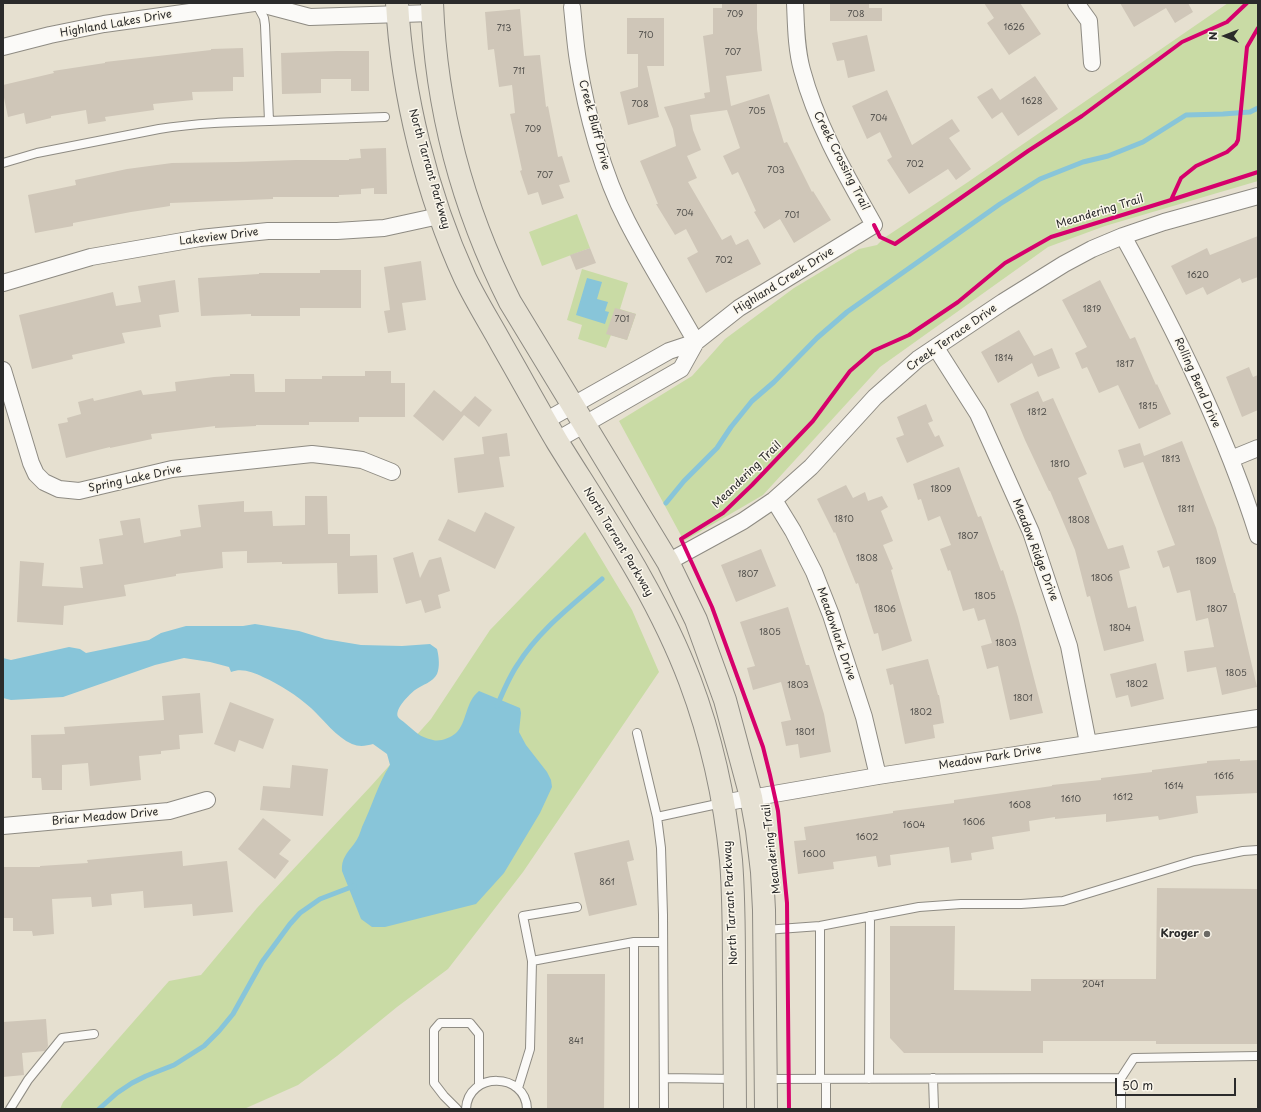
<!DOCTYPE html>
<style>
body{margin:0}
#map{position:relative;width:1261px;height:1112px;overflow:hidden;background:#e6e0d0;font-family:"Playpen Sans",sans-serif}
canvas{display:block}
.frame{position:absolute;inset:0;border:4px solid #2b2b2b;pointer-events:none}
.north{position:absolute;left:1205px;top:16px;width:40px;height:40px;-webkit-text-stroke:3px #fbf7ec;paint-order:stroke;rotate:270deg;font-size:11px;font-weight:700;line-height:16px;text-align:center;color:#2b2b2b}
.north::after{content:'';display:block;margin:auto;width:14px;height:18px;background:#2b2b2b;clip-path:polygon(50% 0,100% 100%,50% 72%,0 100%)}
.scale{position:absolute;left:1115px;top:1078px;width:121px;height:18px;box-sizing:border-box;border:2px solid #2b2b2b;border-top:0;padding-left:5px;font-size:12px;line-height:14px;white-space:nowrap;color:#2b2b2b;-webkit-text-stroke:3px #fbf7ec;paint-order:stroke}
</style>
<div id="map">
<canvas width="1261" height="1112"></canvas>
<div class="frame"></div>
<div class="north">N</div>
<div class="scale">50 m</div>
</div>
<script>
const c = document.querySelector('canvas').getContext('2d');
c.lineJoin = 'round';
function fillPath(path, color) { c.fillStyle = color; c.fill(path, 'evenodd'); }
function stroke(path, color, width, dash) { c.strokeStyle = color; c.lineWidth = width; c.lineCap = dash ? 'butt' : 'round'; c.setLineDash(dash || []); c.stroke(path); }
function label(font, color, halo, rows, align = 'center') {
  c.font = font + ' "Playpen Sans",sans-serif'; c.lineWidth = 3; c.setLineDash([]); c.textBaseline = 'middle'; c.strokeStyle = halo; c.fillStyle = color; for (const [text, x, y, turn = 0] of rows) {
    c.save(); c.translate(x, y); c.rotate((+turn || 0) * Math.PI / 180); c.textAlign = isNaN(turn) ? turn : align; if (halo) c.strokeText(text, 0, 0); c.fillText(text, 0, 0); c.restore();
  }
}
fillPath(new Path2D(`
 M1228 3H1258V181L1105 226 1048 247 880 367 763 495 684 541 619 421 692 376 725 339 794 288 859 249 877 245 884 238 968 182Z
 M577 214 590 248 542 266 529 232Z
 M582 269 628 283 620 309 636 314 627 340 611 335 606 348 578 339 582 325 567 320Z
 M585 532 632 610 659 672 523 872 448 969 397 1007 337 1056 298 1085 244 1109H60L63 1102 169 981 201 975 257 908 371 786 431 719 490 630Z`), '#c9dba5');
fillPath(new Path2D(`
 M587 278 602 282 597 299 608 302 605 311 609 312 605 324 576 315Z
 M255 624 299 631 325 639 361 645 402 646 430 644 437 649C439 657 440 667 437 674 433 682 422 685 415 690 410 694 394 709 398 717 399 719 403 721 405 723 416 732 419 737 433 740 440 742 450 738 456 733 467 723 465 702 479 691L520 708 521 713 519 732 526 745 547 772 551 780 552 787 540 813 504 873 476 904 385 927H372L361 919 342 871C341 859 347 853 354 844 358 839 360 833 362 827 372 806 378 784 390 765L387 754 373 744C366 746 359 747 352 744 336 737 324 720 311 708 296 695 281 685 263 677 252 672 242 668 231 672L229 667 210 662 184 658 155 665 63 697 11 700 3 698V658L11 660 69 647 80 649 86 653 149 640 161 633 186 626H243Z`), '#88c5d9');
stroke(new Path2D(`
 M666 503 684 481 717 448 731 427 752 401 774 382 817 338 847 312 1000 204 1040 179 1083 162 1108 156 1143 142 1186 115 1223 114 1250 112 1258 108
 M497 706C503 692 509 677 518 664 539 630 573 605 602 579
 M99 1109 117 1093 132 1083 146 1076 174 1065 204 1046 219 1031 233 1014 262 962 290 924 300 913 320 899 354 886`), '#88c5d9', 5);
fillPath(new Path2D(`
 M722 3H757V29L762 71 726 76 731 106 769 94 784 143 787 142 812 192 813 191 831 220 794 243 780 219 764 229 754 212 756 211 738 172 732 175 723 156 740 148 727 110 690 115 693 130 701 150 687 156 697 178 688 182 722 240 731 235 736 245 748 239 761 264 706 293 687 258 698 252 686 229 675 235 656 204H658L640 161 676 146 673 129 664 107 705 98 704 93 710 92 703 36 713 34V8H722Z
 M830 3H869V8H882V21H830Z
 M984 3H1020L1041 34 1009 55 987 23 994 18Z
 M1120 3H1188L1193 12 1175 23 1166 8 1134 27Z
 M520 9 524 56 540 55 546 107 548 106 558 157 562 156 570 182 559 185 564 198 542 205 538 192 528 195 520 171 522 170 510 114 515 113 512 85 499 87 494 49 488 50 485 12Z
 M627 18H664V66H647L659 117 628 125 620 92 638 87V54H627Z
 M867 35 875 71 848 78 844 60 837 61 832 43Z
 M243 48 244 77H233V91L192 92 193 100 153 104 154 110 105 117 106 121 88 124 86 110 51 116V118L26 124 24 113 8 117 3 93V85L54 73 53 71 105 63V62L211 50V49Z
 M337 51H369V91H351V79H321V93L282 94 281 53Z
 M1035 76 1058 109 1018 136 1002 112 992 119 977 97 992 88 1000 100Z
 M887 90 912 145 952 119 960 131 949 138 971 169 956 180 948 169 909 194 887 160 892 157 880 132 867 139 852 106Z
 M386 148 387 194H374V188L361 189V194L339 195V197H273V199L170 203V206L131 212 73 223V226L35 233 28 195 76 185 75 180 127 169 172 163 237 162 296 160H349V159L361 158 360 149Z
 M1258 236V277L1242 283 1240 278 1207 295 1203 287 1186 295 1171 266 1207 248 1210 255Z
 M590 248 596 263 576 270 570 255Z
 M421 261 426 300 402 303 406 330 388 333 384 311 390 310 384 267Z
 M320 270H361V308H300V316H251V314L201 316 198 278 259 274V273H320Z
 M175 280 179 312 159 315 161 327 122 333 125 343 72 355 73 359 32 369 19 315 113 292 116 306 141 302 138 286Z
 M1100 280 1130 339 1135 337 1156 385 1157 384 1171 414 1139 429 1118 385 1099 393 1087 367 1082 369 1075 353 1087 347 1062 300Z
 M615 308 636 314 627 340 606 334Z
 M1019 330 1034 356 1052 348 1060 368 1038 377 1032 363 998 383 981 352Z
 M1249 367 1253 377 1258 375V410L1242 417 1226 377Z
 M365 371H391V383H405V417H359V422H309V425H256V426L215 428V426L151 434 152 439 110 448V447L66 458 58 424 68 422 67 418 81 414 78 402 93 398 94 401 141 390 143 395 176 391 175 382 214 377 230 376V374H254L255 392H285V379H322V376H365Z
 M434 390 461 412 475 396 492 410 479 427 464 415 443 441 413 416Z
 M1038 391 1043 402 1053 398 1087 474 1078 478 1108 549 1123 545 1130 568 1119 571 1128 608 1136 606 1144 641 1104 651 1090 596 1087 597 1075 550 1050 491H1049L1025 440 1010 404Z
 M926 404 933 421 928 423 935 437 939 435 944 446 907 463 896 438 904 435 897 417Z
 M507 433 510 456 499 457 504 487 458 493 454 458 484 454 482 437Z
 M1182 441 1216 528 1234 593H1235L1257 687 1222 695 1216 667 1187 672 1184 651 1214 647 1208 618 1196 621 1190 590 1177 593 1169 566 1163 568 1157 551 1175 545 1143 462 1124 468 1118 450 1140 443 1144 456Z
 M959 467 978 517 981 516 1001 571 1003 570 1018 617 1043 713 1010 720 998 666 987 669 981 646 992 643 985 619 978 621 974 608 963 611 950 570 948 571 940 549 951 545 940 516 928 521 921 499 918 500 913 484Z
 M846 485 853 498 865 492 868 501 882 496 888 507 881 511 893 541 883 545 893 569 891 570 912 641 882 651 878 633 874 634 858 583 856 584 835 532 834 533 817 499Z
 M305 496H327L328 534H350V556L377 555 378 593 338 594 337 563 282 564V562L247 563V551L222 552 223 568 176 574V576L124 585 126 596 64 606 63 625 17 622 20 561 44 563 42 586 83 588 80 567 103 564 99 539 123 535 120 521 140 518 144 543 181 536 180 530 201 527 198 505 244 501V512L272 511 273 526 305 525Z
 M485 512 515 527 495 569 438 540 448 519 475 532Z
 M761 549 776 586 736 602 721 565Z
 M413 552 420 578 429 560 441 557 450 591 438 595 441 608 425 613 421 600 406 604 393 558Z
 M788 607 806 665H809L824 714 831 752 800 758 798 744 786 746 781 722 791 720 781 682 753 690 747 668 755 666 740 622Z
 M928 659 938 695H939L944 723 933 725 935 738 905 744 893 684 890 685 886 669Z
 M1156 663 1164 699 1131 707 1128 695 1116 698 1110 674Z
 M200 693 203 733 179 735 180 749 161 751V754L139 756 141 780 90 786 88 763 62 765V790H42L41 778H32L31 735 65 734 64 727 164 720 162 696Z
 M230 702 274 719 263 749 239 740 235 752 214 744Z
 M1240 759V761L1258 760V793L1196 796 1198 813 1159 820 1158 816 1106 822V814L1055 819V817L1029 821 1030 831 992 837 994 849 971 853 972 860 951 863 949 847 890 855 891 865 878 867 876 856 833 862 834 869 798 874 794 841 806 840 804 827 893 813V811L954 803V800L1052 786V785L1101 780V778L1152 772V770L1207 763V761Z
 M292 765 328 769 323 816 260 810 263 786 290 788Z
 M263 818 291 840 279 854 289 861 275 879 238 849Z
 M629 840 634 860 627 862 637 905 589 916 574 853Z
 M182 851 183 866 227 861 233 912 193 916 192 904 144 908 143 891 111 894 112 905 92 907 91 897 52 899 54 934 33 936 32 931H13V918H3V867H40V866L88 863 87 860Z
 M1157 888 1258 889V1044H1156V1041H1043V1053H904L890 1038V926H955L954 990 1031 991V979H1156Z
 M547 974H605L604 1109H547Z
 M46 1019 48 1046 45 1051 22 1053 24 1075 3 1077V1022Z`), '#cfc6b8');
const service = new Path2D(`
 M269 121 385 117
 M3 163 37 153 159 129C196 123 232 122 269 121L265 25 264 18 256 3
 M637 733 657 817 661 848 663 915 664 1109
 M657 817 722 803
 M765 930 820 926 919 907 961 904H1021L1063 901 1194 861 1243 851 1258 850
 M634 942H663
 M532 961 523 916 577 907
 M664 1078 735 1079
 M933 1078 934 1109
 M767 1079 1121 1078
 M820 1079V926
 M826 1079V1109
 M869 1079 870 916
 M518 1088 530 1049 532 961 634 942V1109
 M10 1109 28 1080 62 1038 94 1034
 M457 1109 444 1096 434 1083V1030L440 1023H470L479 1034V1085
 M466 1109C468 1071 526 1072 527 1109
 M1121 1109V1078L1134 1058 1258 1056`);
const minor = new Path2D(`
 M257 3 310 17 432 13
 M1076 3 1089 21 1092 63
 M572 7C574 25 575 43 578 61 586 112 603 175 627 221 648 262 673 301 696 342
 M3 47 50 35 104 24 254 3
 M1123 236C1176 332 1225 431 1258 536
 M3 283 91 257 200 238 268 231H337L384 228 439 216
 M936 348 978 414 1031 532 1069 646 1088 743
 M3 370 31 463 36 474 44 482 59 489 79 491 172 469 312 454 347 458 362 460 392 472
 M545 421 669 351 696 342 739 308 874 225C846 175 817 126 802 70 796 48 796 25 795 3
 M557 440 681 369 696 342
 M1231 459 1258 448
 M774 500 793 531 814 572 831 615 864 717 878 776
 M668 562 743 521 774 500 811 467 875 397 918 359 1003 302 1064 264 1092 249 1123 236 1164 222 1258 196
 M722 803 878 776 1258 718
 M3 826 169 811 207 800`);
const primary = new Path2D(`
 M397 3C402 94 427 195 465 278 476 301 490 323 502 345 521 378 539 411 558 443 606 520 658 596 690 681 711 737 725 801 731 860 734 897 734 935 734 973 734 1018 735 1064 735 1109
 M432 3C436 110 462 207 510 302L668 562 696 620 725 700 751 797 757 830 762 872 764 910 766 1109`);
stroke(service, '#8e8b83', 10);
stroke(minor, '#8e8b83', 18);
stroke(primary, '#8e8b83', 24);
stroke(service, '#fbfaf8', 8);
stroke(minor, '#fbfaf8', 16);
stroke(primary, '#e6e1d3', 22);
stroke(new Path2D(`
 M1171 200 1258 172
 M874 225 880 237 895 244 1028 151 1082 116 1182 42 1227 22 1247 3
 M789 1109 787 903 778 811 770 775 763 747 712 607 681 539 723 513 752 485 813 421 850 371 873 351 909 335 958 302 1005 263 1051 237 1171 200 1181 178 1196 166 1227 152 1236 144 1238 140 1247 47 1258 28`), '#d6006c', 4);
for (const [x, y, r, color] of [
 [1207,934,4,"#6c6a65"]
]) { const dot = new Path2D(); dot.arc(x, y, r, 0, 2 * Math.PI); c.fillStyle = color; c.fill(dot); stroke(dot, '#fbf7ec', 1.5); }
label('9px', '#54524e', null, [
 ["709",735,15],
 ["708",856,15],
 ["1626",1014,28],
 ["713",504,29],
 ["710",646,36],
 ["707",733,53],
 ["711",519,72],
 ["1628",1032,102],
 ["708",640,105],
 ["705",757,112],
 ["704",879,119],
 ["709",533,130],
 ["702",915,165],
 ["703",776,171],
 ["707",545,176],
 ["704",685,214],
 ["701",792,216],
 ["702",724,261],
 ["1620",1198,276],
 ["1819",1092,310],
 ["701",622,320],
 ["1814",1004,359],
 ["1817",1125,365],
 ["1815",1148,407],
 ["1812",1037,413],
 ["1813",1171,460],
 ["1810",1060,465],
 ["1809",941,490],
 ["1811",1186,510],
 ["1810",844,520],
 ["1808",1079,521],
 ["1807",968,537],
 ["1808",867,559],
 ["1809",1206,562],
 ["1807",748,575],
 ["1806",1102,579],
 ["1805",985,597],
 ["1806",885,610],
 ["1807",1217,610],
 ["1804",1120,629],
 ["1805",770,633],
 ["1803",1006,644],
 ["1805",1236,674],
 ["1802",1137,685],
 ["1803",798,686],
 ["1801",1023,699],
 ["1802",921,713],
 ["1801",805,733],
 ["1616",1224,777],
 ["1614",1174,787],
 ["1612",1123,798],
 ["1610",1071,800],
 ["1608",1020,806],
 ["1606",974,823],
 ["1604",914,826],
 ["1602",867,838],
 ["1600",814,855],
 ["861",607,883],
 ["2041",1093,985],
 ["841",576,1042]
]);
label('11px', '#2b2b2b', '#fbf7ec', [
 ["Highland Lakes Drive",116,24,-10],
 ["Creek Bluff Drive",594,125,75],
 ["Creek Crossing Trail",841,161,63],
 ["North Tarrant Parkway",429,169,74],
 ["Meandering Trail",1100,212,-17],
 ["Lakeview Drive",219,237,-7],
 ["Highland Creek Drive",784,281,-32],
 ["Creek Terrace Drive",952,338,-35],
 ["Rolling Bend Drive",1197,383,66],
 ["Meandering Trail",747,475,-44],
 ["Spring Lake Drive",135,479,-12],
 ["North Tarrant Parkway",618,542,59],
 ["Meadow Ridge Drive",1035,550,69],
 ["Meadowlark Drive",836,634,71],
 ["Meadow Park Drive",990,758,-9],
 ["Briar Meadow Drive",105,817,-5],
 ["Meandering Trail",772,849,-97],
 ["North Tarrant Parkway",731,903,-93]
]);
label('bold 11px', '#2b2b2b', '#fbf7ec', [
 ["Kroger",1199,934]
], 'right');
</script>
